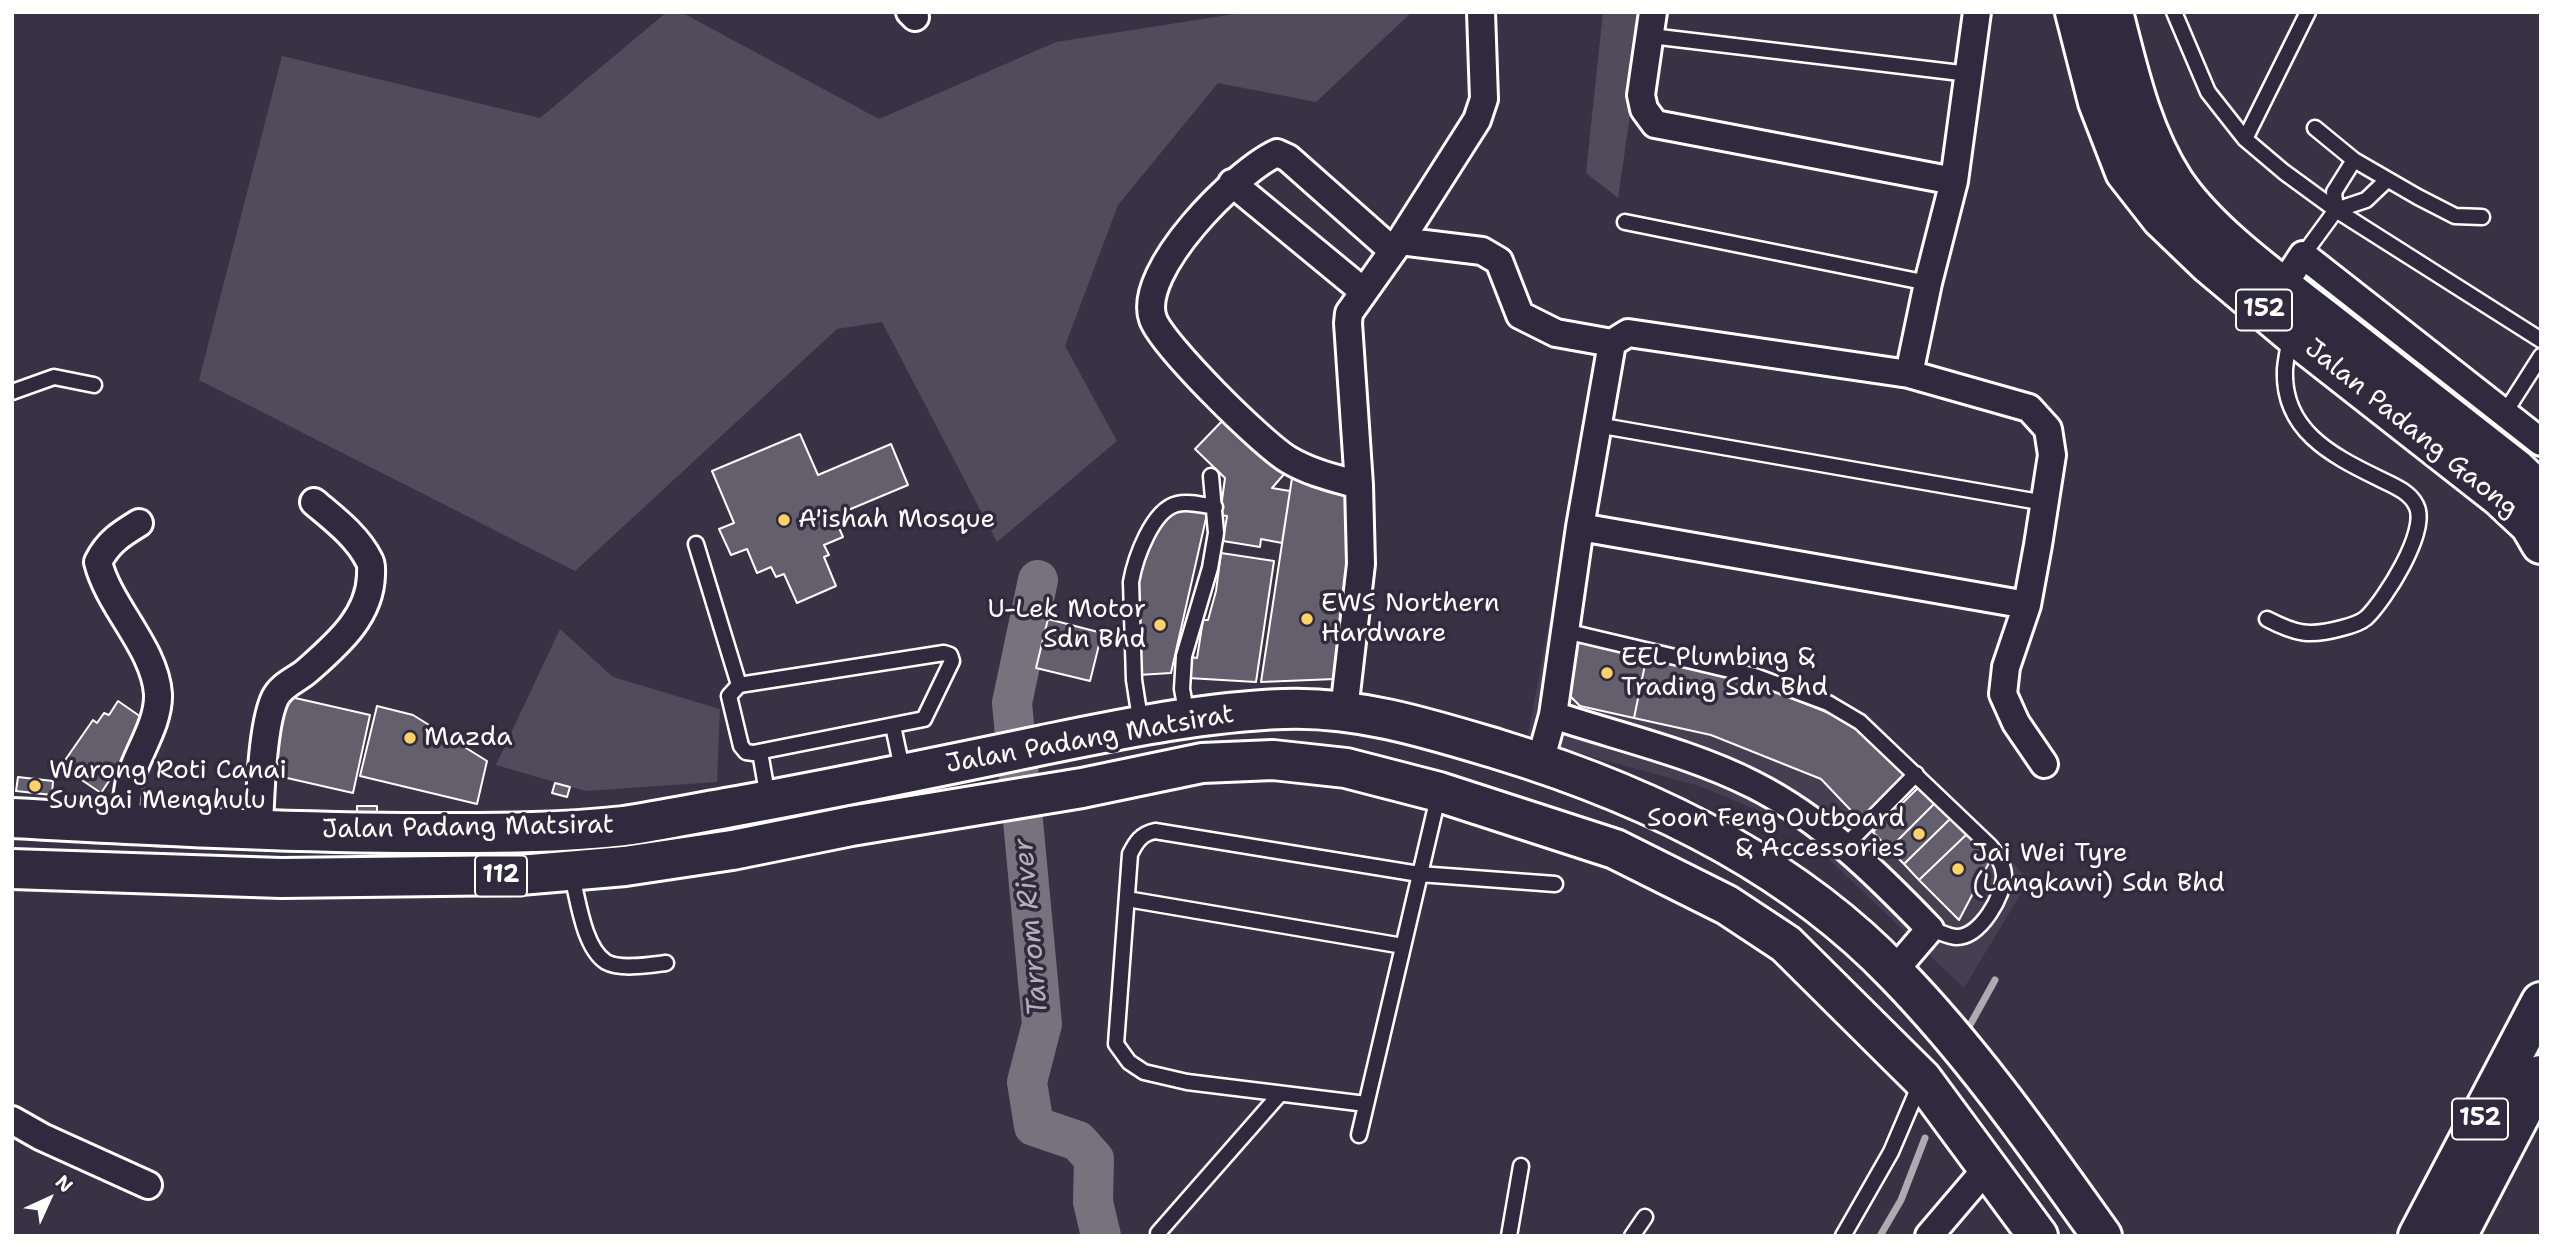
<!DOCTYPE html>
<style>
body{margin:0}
#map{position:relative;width:2553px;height:1248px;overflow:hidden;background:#373345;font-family:"Shantell Sans",sans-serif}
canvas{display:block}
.frame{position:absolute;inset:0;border:14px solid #fff;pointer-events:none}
.north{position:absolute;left:14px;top:1164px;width:70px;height:70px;-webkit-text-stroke:5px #2f2a3d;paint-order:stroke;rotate:45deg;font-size:19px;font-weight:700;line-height:28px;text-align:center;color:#fff}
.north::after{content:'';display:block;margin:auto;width:24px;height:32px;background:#fff;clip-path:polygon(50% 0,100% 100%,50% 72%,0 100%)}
</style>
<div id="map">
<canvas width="2553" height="1248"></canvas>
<div class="frame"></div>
<div class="north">N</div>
</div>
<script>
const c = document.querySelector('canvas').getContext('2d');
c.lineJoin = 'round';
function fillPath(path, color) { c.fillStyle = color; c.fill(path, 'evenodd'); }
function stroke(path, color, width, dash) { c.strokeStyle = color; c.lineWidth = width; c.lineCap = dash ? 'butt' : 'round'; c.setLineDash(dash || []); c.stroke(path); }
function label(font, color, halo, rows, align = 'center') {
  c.font = font + ' "Shantell Sans",sans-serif'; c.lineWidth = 7; c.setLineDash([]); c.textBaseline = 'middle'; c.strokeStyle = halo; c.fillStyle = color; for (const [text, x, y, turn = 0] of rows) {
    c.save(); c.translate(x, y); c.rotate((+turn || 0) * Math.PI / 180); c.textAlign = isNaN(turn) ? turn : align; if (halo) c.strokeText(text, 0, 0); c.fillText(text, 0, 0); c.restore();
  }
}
fillPath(new Path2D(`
 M1550 619 1737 659 1868 714 2029 880 1964 988 1793 825 1699 786 1527 739Z`), '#444051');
fillPath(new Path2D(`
 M667 12H681L879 119 1056 42 1247 12H1412L1316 102 1218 83 1118 205 1065 346 1117 441 997 542 882 322 837 329 575 571 199 380 282 56 540 118Z
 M1603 12H1645L1618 198 1586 173Z
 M560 629 613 677 720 709 717 782 586 791 496 765Z`), '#514c5c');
stroke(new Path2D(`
 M1965 1034 1995 980
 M1880 1236 1901 1200 1925 1138`), '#adabb2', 7);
stroke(new Path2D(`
 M1038 580 1012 703 1042 1024 1027 1082 1034 1126 1078 1141 1094 1159 1093 1202 1101 1236`), '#76737f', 40);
const building = new Path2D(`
 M1227 416 1286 472 1272 488 1290 491 1282 543 1261 539 1260 547 1223 541 1227 516 1220 515 1225 478 1195 449Z
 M800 434 818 475 891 444 908 485 834 516 843 537 824 545 829 555 824 557 836 586 797 603 784 574 776 577 771 567 757 573 747 549 731 555 719 529 734 523 712 471Z
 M1292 478 1348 487 1354 559 1335 679 1261 682Z
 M1174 507 1207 514 1171 673 1138 675 1139 578 1157 525Z
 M1221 553 1274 561 1256 682 1188 678 1191 657 1197 658 1203 620H1208L1216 591Z
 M1048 619 1102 633 1090 681 1036 668Z
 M1577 640 1647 655 1634 718 1580 706 1566 692Z
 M1647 655 1733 674 1858 725 1909 774 1861 821 1821 779 1711 735 1634 718Z
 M282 695 370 715 353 793 265 773Z
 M118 701 144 719 139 736 101 793 61 766 93 720 97 723 104 713 109 715Z
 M377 706 413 715 487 761 477 804 360 776Z
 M18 777 53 781 52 795 16 791Z
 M555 783 570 787 567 797 552 793Z
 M1920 786 1936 802 1889 849 1873 832Z
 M1936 802 1951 818 1904 864 1889 849Z
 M357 806H377V819L357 820Z
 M1951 818 1967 834 1919 880 1904 864Z
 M1967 834 1991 859 1959 920 1919 880Z`);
fillPath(building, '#635f6d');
stroke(building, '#fff', 2);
const service = new Path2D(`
 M2174 12 2208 92 2245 139 2284 172 2336 210 2541 340
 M1651 36 1969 74
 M2315 128 2354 160 2418 197 2455 216 2482 217
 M2245 139 2308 12
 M2336 210 2334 192 2354 160
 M1625 222 1928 283
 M2303 255 2336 210 2366 200 2387 180
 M12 392 54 377 94 385
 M2504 414 2541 356
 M1597 425 2045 503
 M696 544 739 685
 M2267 619C2296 634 2309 637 2342 628 2350 626 2360 623 2366 618 2384 601 2430 530 2416 505 2409 491 2392 485 2378 478 2331 455 2282 430 2285 369 2286 359 2288 348 2290 338
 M1565 631 1755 676 1828 703 1860 722 1990 846C1997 855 2003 863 2004 875 2004 896 1980 937 1957 937 1949 937 1938 931 1930 929
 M944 653 950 655 952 661 924 719 753 753 746 752 741 746 729 696 739 685Z
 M1187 716 1182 689 1184 656 1210 568 1216 533 1211 476
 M1141 725 1134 680 1131 582C1135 559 1152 510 1177 504 1188 501 1203 505 1215 507
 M893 726 903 773
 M760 752 768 798
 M1845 846 1916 774
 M571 872C578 898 583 947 606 962 620 970 650 965 666 963
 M1127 899 1403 946
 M1366 1104 1187 1082 1144 1072 1129 1062 1116 1044 1130 854C1136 842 1141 834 1155 831L1419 874 1555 884
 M1359 1135 1439 793
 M1158 1233 1280 1094
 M1509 1236 1521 1166
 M1632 1236 1645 1217
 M1843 1236 1891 1152 1920 1084`);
const minor = new Path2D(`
 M910 12 915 17
 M1653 12 1641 95 1644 109 1655 124 1954 181
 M1232 183 1363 291
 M1400 241 1482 251 1499 261 1520 315 1556 333 1612 343
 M2274 299 2303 255 2541 442
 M1909 374 2029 408 2048 429 2052 455 2038 545 2027 605 2006 667 2003 694 2016 723 2044 764
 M1359 485C1335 478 1311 473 1289 460 1263 445 1162 345 1153 319 1136 271 1237 171 1277 153L1288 158 1393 251
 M1580 527 2027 605
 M1344 711 1361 564 1359 485 1348 323 1349 313 1400 241 1477 120 1484 99 1481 12
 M1553 715 1580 527 1612 343 1628 333 1909 374 1928 283 1954 181 1977 12
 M1540 762 1553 715C1619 737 1691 753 1754 785 1823 820 1877 874 1930 929L1894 971
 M126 824C126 806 127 787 133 770 142 746 159 720 158 694 155 648 109 607 98 562 108 542 121 534 139 523
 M259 830C260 798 262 725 275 698 282 684 297 680 308 670 336 645 370 617 371 575 371 570 372 564 369 560 357 536 334 519 314 502
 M12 1120 42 1137 148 1185
 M1929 1236 1987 1168`);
const primary = new Path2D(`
 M2075 12 2098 102 2125 172 2161 218 2210 265 2291 333 2500 497 2530 525 2541 544
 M2113 12C2128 70 2141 131 2174 182 2208 233 2274 280 2323 318 2387 368 2451 418 2516 469L2541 493
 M12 818C143 825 274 832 404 833 477 833 551 834 624 826 658 821 692 814 726 808 832 789 938 767 1043 745 1122 729 1202 712 1283 709 1357 706 1427 728 1497 749 1642 793 1789 862 1895 973 1973 1053 2037 1145 2102 1236
 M12 869 281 878 520 875 625 866 732 850 851 826 1082 788 1202 763 1273 760 1346 768 1439 792 1615 849 1727 905 1786 944 1922 1079 2038 1236
 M2418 1236 2541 1002
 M2457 1236 2541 1075`);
stroke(service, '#fff', 19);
stroke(minor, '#fff', 32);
stroke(primary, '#fff', 44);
stroke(service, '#2f2a3d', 14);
stroke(minor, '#2f2a3d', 26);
stroke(primary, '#2f2a3d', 38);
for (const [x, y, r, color] of [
 [784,520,7,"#ffd166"],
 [1307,619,7,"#ffd166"],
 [1160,625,7,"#ffd166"],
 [1607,673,7,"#ffd166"],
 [410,738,7,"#ffd166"],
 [35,786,7,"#ffd166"],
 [1919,834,7,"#ffd166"],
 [1958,869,7,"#ffd166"]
]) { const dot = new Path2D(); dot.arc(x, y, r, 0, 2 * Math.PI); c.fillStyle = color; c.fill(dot); stroke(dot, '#2f2a3d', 2.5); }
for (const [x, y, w] of [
 [2264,310,56],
 [501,876,52],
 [2480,1119,56]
]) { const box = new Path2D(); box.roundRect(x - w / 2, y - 20.5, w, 41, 5); c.fillStyle = '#2f2a3d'; c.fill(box); stroke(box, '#fff', 2); }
label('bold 24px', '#fff', null, [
 ["152",2264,310],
 ["112",501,876],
 ["152",2480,1119]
]);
label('26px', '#fff', '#2f2a3d', [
 ["Jalan Padang Gaong",2411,429,39],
 ["Jalan Padang Matsirat",1090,740,-10],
 ["Jalan Padang Matsirat",468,828,-1]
]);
label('26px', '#fff', '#2f2a3d', [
 ["A'ishah Mosque",798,520],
 ["EWS Northern",1321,604],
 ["Hardware",1321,634],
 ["U-Lek Motor",1146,610,"right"],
 ["Sdn Bhd",1146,640,"right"],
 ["EEL Plumbing &",1621,658],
 ["Trading Sdn Bhd",1621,688],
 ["Mazda",424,738],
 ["Warong Roti Canai",49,771],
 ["Sungai Menghulu",49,801],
 ["Soon Feng Outboard",1905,819,"right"],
 ["& Accessories",1905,849,"right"],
 ["Jai Wei Tyre",1972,854],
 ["(Langkawi) Sdn Bhd",1972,884]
], 'left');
label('italic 28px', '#b4b2b9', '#2f2a3d', [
 ["Tarrom River",1032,927,-95]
]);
</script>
